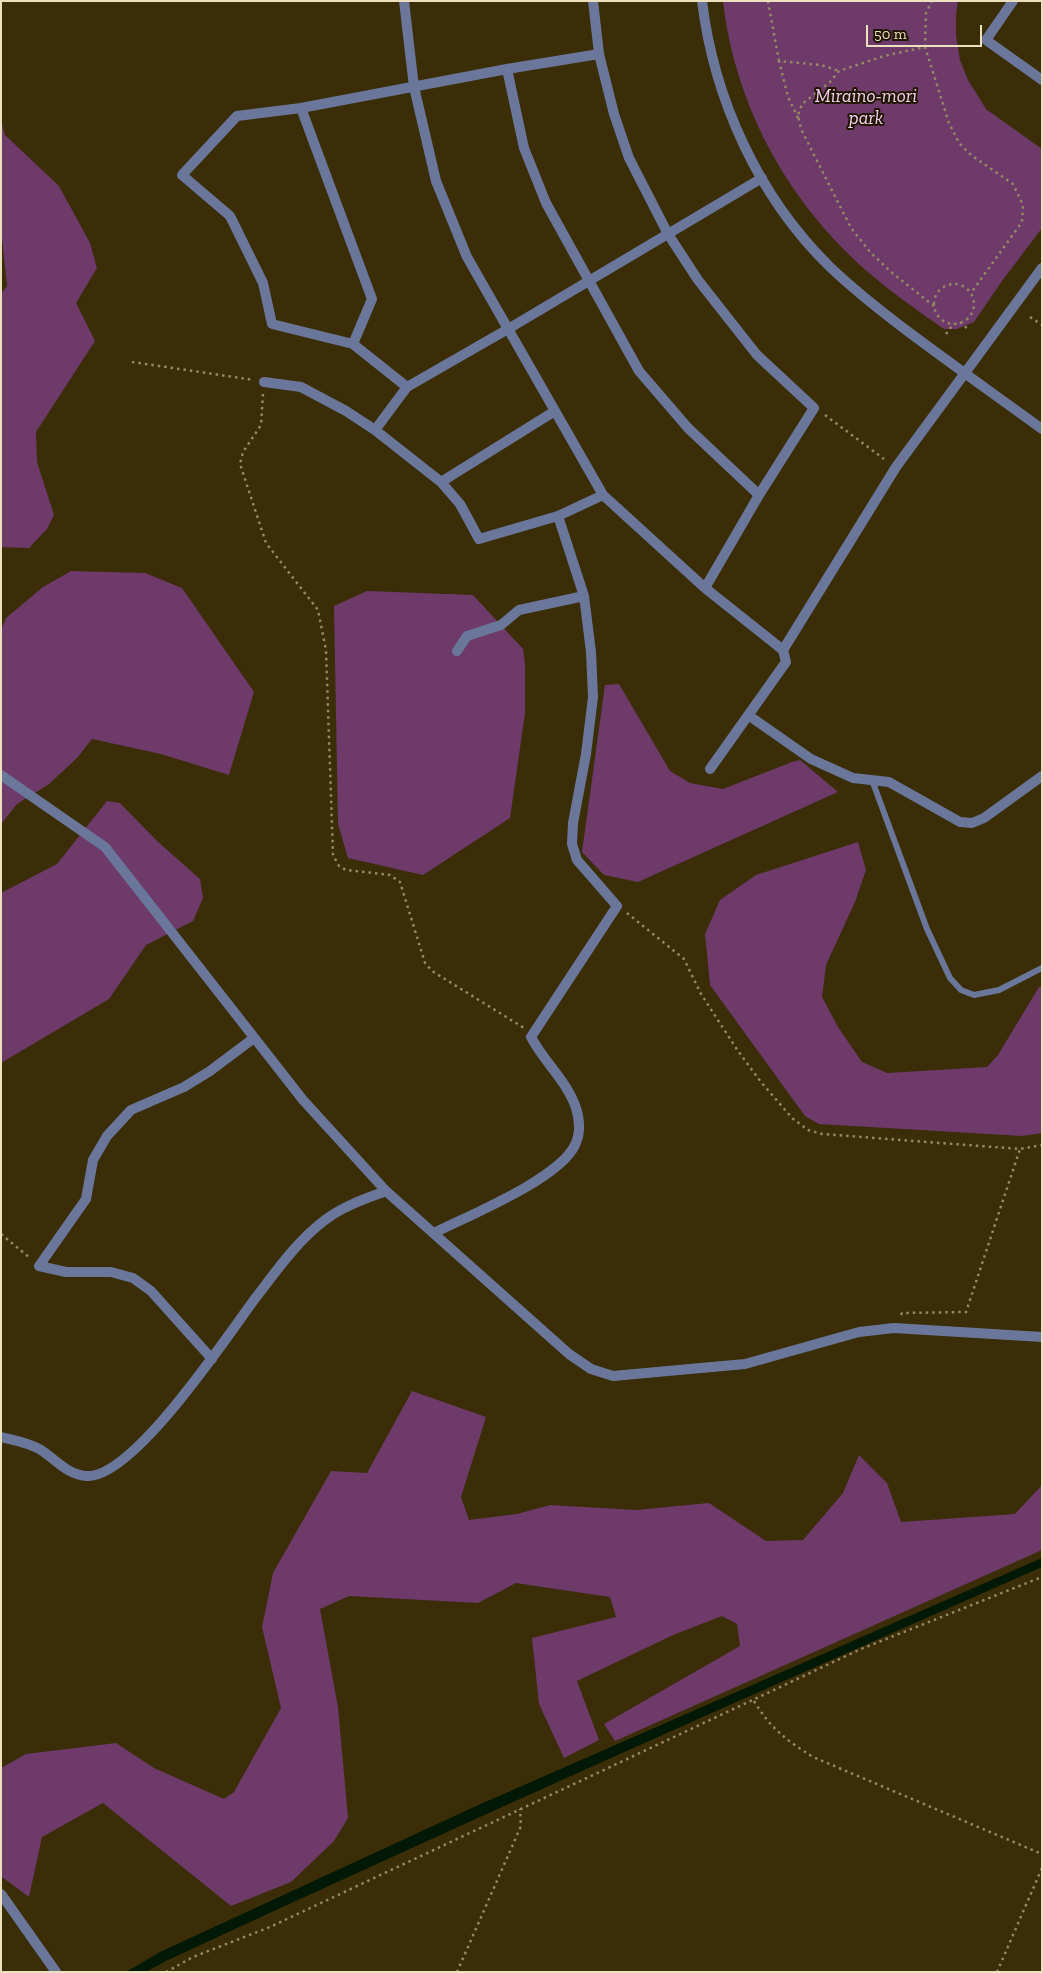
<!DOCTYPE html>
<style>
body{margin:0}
#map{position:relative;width:1043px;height:1973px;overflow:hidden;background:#3a2d08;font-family:"Zilla Slab",serif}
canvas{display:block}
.frame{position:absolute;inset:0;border:2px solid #ede0bf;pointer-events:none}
.scale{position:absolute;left:866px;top:25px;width:116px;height:22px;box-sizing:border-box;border:2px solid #ede0bf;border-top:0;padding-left:6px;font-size:15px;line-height:18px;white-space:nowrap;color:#ede0bf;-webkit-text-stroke:4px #201600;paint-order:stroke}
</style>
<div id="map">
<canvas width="1043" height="1973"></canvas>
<div class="frame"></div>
<div class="scale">50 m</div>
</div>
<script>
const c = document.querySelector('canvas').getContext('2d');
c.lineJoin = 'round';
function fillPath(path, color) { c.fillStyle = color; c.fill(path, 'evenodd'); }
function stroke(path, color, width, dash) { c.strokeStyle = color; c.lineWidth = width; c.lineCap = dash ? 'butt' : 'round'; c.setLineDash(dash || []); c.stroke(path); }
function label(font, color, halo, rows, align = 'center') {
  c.font = font + ' "Zilla Slab",serif'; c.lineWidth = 4; c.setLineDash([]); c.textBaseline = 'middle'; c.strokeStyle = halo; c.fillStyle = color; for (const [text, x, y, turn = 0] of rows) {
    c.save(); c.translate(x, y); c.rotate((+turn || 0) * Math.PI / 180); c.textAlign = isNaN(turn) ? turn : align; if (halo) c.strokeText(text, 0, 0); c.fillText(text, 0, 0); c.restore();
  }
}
fillPath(new Path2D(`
 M723 1H958L956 15V36L960 60 968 80 986 109 1042 149V228L1002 281 974 322 957 329H944C920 312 896 296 874 277 791 208 735 108 723 1Z
 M1 121 5 135 59 186 90 243 97 268 76 303 95 341 36 432 37 462 54 515 47 529 29 548 1 547V294L7 286 1 228Z
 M71 571 145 573 182 588 254 692 229 775 161 754 92 739 77 758 49 784 17 804 1 824V630L6 618 43 587Z
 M367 591 473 595 523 649 525 664V713L510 818 423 875 348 858 338 824 334 606Z
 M619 684 670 771 690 783 723 789 792 762 800 760 838 792 638 882 604 875 582 852 605 685Z
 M107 801 120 803 157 841 200 879 203 898 193 921 146 945 109 999 1 1063V893L57 864Z
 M858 842 866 870 855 902 826 965 822 997 838 1027 862 1062 887 1073 987 1067 998 1055 1039 987H1042V1133L1022 1136 819 1124 805 1116 710 985 705 934 720 900 756 875Z
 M412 1391 486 1417 461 1497 469 1520 517 1514 550 1505 636 1510 709 1503 766 1541 803 1540 843 1493 859 1455 887 1483 901 1522 1015 1514 1042 1485V1550L615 1741 604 1724 740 1646 737 1624 722 1616 673 1635 577 1681 599 1740 564 1758 539 1704 532 1638 616 1617 610 1597 516 1583 478 1603 349 1596 320 1609 338 1707 348 1818 334 1841 291 1882 231 1906 103 1803 42 1837 29 1897 2 1877 1 1768 26 1754 116 1743 154 1768 224 1799 234 1792 281 1708 262 1627 273 1573 331 1471 367 1473Z`), '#6d3a6a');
fillPath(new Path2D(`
 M1042 1558V1567C748 1696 456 1826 166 1961L146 1972H126L160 1952 474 1807Z`), '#011906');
stroke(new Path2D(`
 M768 1 779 61
 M925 47 926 13 932 1
 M798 118 788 97 779 61 821 65 839 71
 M934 304a20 20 0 1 1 40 0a20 20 0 1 1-40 0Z
 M934 306 891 272 870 252 851 228 801 129 798 115 802 104 830 82 839 71 884 56 925 47 949 123 959 143 971 155 1013 184 1023 205 1022 222 971 293
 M1030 317 1042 325
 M960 322 969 330
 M946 334 954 323
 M132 362 254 380
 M263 394 261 425 243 452 240 464 266 543 318 610 326 650 333 855 339 866 346 870 390 875 400 882 425 963 432 971 524 1028
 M825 415 884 459
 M627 913 684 959 701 994 738 1051 761 1082 792 1118 808 1130 822 1134 1020 1149 1042 1145
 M1 1234 30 1258
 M901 1315 902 1313 966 1312 1020 1149
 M754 1701C771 1729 786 1740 813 1757L1042 1854
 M166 1972 193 1957 270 1927 861 1649 1042 1577
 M457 1972 521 1826 520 1809
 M997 1972 1042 1868`), '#958865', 2.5, [2.5, 4]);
stroke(new Path2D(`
 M872 780 927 929 950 978 961 990 974 995 999 990 1042 968`), '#6a779a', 6);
stroke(new Path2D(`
 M404 1 414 87 436 181 467 257 603 495 705 588 783 650 786 662 710 769
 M593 1 599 54 614 114 629 158 668 234 698 280 757 355 814 408 759 495 705 588
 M1013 1 986 40 1042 80
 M507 69 524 148 546 203 639 371 688 428 759 495
 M301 108 372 299 353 344
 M264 382 301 387 346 411 375 430 441 482 460 504 479 539 558 516 603 495
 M407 387 353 344 272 324 263 283 230 216 182 175 237 116 301 108 507 69 599 54
 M375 430 407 387 508 329 762 178
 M441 482 555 411
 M457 651 467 636 501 625 519 610 584 596
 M748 715 811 759 853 778 889 782 960 822 972 823 984 818 1042 776
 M1 775 105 847 303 1100 386 1191 569 1354 591 1369 613 1376 745 1364 859 1332 894 1328 1042 1337
 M434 1233C470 1215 559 1179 575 1145 581 1133 580 1121 576 1108 567 1081 544 1062 531 1037L617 906 577 860 572 844 573 823 586 754 593 697 591 652 584 596 558 516
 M212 1359 151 1291 133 1278 111 1272H66L39 1266 86 1199 93 1160 107 1136 131 1110 184 1087 210 1071 254 1038
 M1 1437C14 1440 30 1443 41 1450 55 1459 68 1475 86 1476 133 1480 229 1333 257 1296 277 1270 298 1240 325 1220 343 1206 365 1199 386 1191
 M1 1894 56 1972`), '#6a779a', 10);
stroke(new Path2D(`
 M702 1C714 99 758 196 829 266 854 290 882 312 910 333 954 366 998 397 1042 429
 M783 650 896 467 1042 268`), '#6a779a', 10);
label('italic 19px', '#f5cff2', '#201600', [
 ["Miraino-mori",866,97],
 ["park",866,119]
]);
</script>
